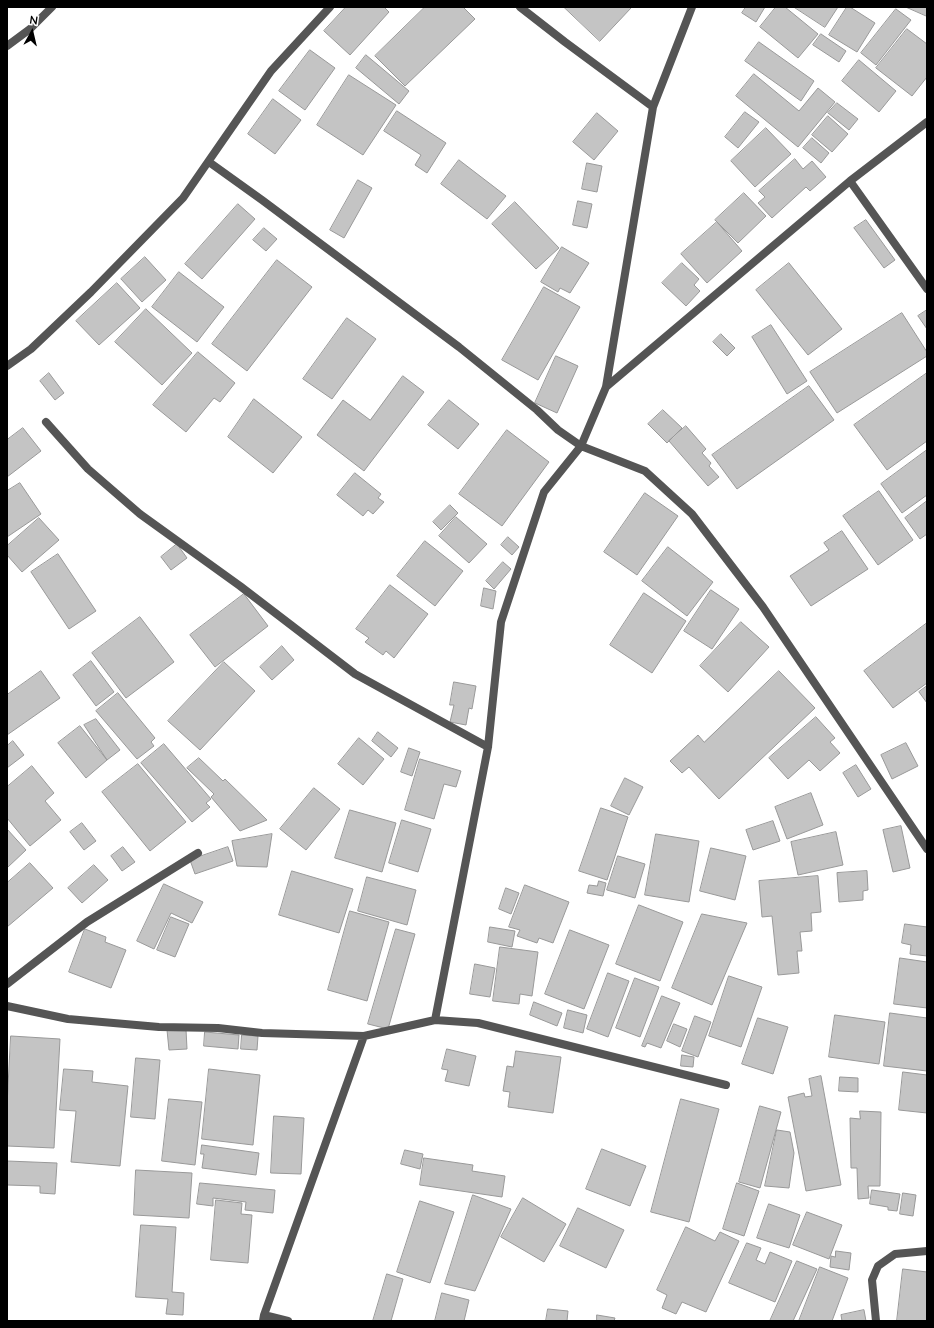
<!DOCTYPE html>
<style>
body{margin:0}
#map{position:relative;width:934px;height:1328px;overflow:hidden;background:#fff;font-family:Lato,sans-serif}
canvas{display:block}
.frame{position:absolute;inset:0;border:8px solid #000;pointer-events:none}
.north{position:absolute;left:12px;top:12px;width:40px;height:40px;-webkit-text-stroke:3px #fff;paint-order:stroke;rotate:8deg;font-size:11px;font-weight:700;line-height:16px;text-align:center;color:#000}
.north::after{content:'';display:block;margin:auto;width:14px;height:18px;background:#000;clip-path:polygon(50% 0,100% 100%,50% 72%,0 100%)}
</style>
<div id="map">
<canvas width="934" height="1328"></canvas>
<div class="frame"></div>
<div class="north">N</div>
</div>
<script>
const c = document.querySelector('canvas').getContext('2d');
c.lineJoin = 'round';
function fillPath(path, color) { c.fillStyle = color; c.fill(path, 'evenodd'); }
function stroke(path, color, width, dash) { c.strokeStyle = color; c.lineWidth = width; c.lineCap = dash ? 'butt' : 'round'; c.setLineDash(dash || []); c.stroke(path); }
const building = new Path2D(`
 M346 7H384L389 12 350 55 324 31Z
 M425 7H463L475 19 405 86 375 56Z
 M564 7H631V8L600 41Z
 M746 7H765L756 22 742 13Z
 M776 7H785L818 34 798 58 760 27Z
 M794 7H838L825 27Z
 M847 7H850L875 23 857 52 829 35Z
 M906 7H927V16Z
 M896 9 911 20 876 65 861 53Z
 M907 29 927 44V77L912 96 876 68Z
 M821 34 846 51 839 62 813 45Z
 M759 42 814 81 801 101 745 61Z
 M310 50 335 68 305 110 279 91Z
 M366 55 409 91 399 104 356 68Z
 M859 60 896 91 879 112 842 81Z
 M754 74 799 111 818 88 835 102 798 147 736 96Z
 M349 75 396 105 363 155 317 125Z
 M273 99 301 120 275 154 248 134Z
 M837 103 858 119 849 130 828 113Z
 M397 111 446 143 427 173 415 165 421 155 384 131Z
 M745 112 759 122 738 148 725 137Z
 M597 113 618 131 594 160 573 142Z
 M828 116 848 134 832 152 812 135Z
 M766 128 791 154 755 187 731 161Z
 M812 138 829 153 821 163 803 148Z
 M795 159 803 169 812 161 826 177 810 191 806 187 772 218 758 203 765 197 759 191Z
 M459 160 506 196 487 219 441 184Z
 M587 163 602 166 597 192 582 189Z
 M358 180 372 188 344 238 330 230Z
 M744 193 766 216 738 243 715 220Z
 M578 201 592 204 587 228 573 225Z
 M515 202 559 248 536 269 492 224Z
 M238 204 255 219 202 279 185 264Z
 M866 220 895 260 884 268 854 228Z
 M717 222 742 251 707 283 681 254Z
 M264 228 277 239 266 251 253 240Z
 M562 247 589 263 570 293 560 288 558 292 541 282Z
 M145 257 166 280 142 302 121 279Z
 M277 260 312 287 247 371 212 344Z
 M682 263 699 279 694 285 700 291 686 306 662 283Z
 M789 263 842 329 808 355 756 290Z
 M179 272 224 307 197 342 152 307Z
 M117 283 140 308 99 345 76 321Z
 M544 287 580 307 538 380 502 360Z
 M146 309 192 353 162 385 115 342Z
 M927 310V329L918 316Z
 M902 313 927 352V356L837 413 810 372Z
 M347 318 376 339 332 399 303 379Z
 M771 325 807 381 787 394 752 337Z
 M721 334 735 348 727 356 713 342Z
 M198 352 235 383 220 402 214 398 186 432 153 405Z
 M556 356 578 366 557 413 535 403Z
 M49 373 64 393 55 400 40 381Z
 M927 373V441L887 470 854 425Z
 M403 376 424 392 364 471 317 435 343 400 370 420Z
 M809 386 834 420 737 489 712 455Z
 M254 399 302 437 273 473 228 437Z
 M449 400 479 424 458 449 428 425Z
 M663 410 682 428 667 443 648 424Z
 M686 426 706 449 702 453 711 463 709 466 719 477 708 486 669 441Z
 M23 428 41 451 7 477V440Z
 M507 430 549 462 502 526 459 494Z
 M927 450V495L902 513 881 484Z
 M355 473 381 494 378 498 384 502 373 514 368 510 363 516 337 495Z
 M20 483 41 514 7 537V491Z
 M879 491 913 540 878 565 843 516Z
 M645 493 678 516 637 575 604 552Z
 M927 501V534L920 539 905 518Z
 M450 505 458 513 441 530 433 522Z
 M456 517 487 544 469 563 439 536Z
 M39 518 59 540 22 572 7 555V546Z
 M842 531 868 569 811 606 790 576 829 550 824 543Z
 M508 537 519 547 512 555 501 545Z
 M425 541 463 571 435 606 397 576Z
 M177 544 187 558 171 570 161 557Z
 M668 547 713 582 687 616 642 581Z
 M58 554 96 611 69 629 31 572Z
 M503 562 511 569 494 589 486 581Z
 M390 585 428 614 394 658 386 651 383 655 365 642 369 638 356 629Z
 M484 588 496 591 493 609 481 606Z
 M711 590 739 609 712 649 684 631Z
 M644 593 686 621 652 673 610 645Z
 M244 594 268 626 215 667 190 635Z
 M140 617 174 662 126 698 92 653Z
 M741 622 769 647 728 692 700 666Z
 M927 623V683L893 708 864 671Z
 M282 646 294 660 272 680 260 667Z
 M91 661 114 692 96 706 73 675Z
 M224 662 255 691 200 750 168 721Z
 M41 671 60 698 7 735V695Z
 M779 671 815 708 719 799 689 767 682 773 670 761 698 735 704 742Z
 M454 682 476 686 472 709 469 708 466 725 450 722 454 705H450Z
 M927 686V703L919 692Z
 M118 693 155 738 151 742 154 746 137 759 96 711Z
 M816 717 835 738 830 742 840 753 820 771 809 760 788 779 769 758Z
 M96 719 120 750 107 760 84 725Z
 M80 726 107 760 86 778 58 743Z
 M378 732 398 748 391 757 372 741Z
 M359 738 384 759 363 785 338 764Z
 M13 741 24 755 7 768V746Z
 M906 743 918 766 892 779 881 755Z
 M164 744 211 799 206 803 210 807 192 822 141 763Z
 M409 748 420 752 412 776 401 772Z
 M199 758 223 781 225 779 267 820 240 831 211 797 214 794 187 768Z
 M420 759 461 771 456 787 444 784 434 819 405 810Z
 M138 764 186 822 150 851 102 792Z
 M856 765 871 789 858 797 843 773Z
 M32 766 54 793 45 801 61 820 30 846 7 818V787Z
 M625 778 643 787 629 815 611 806Z
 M314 788 340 809 306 850 280 829Z
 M811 793 823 825 787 839 775 807Z
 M601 808 628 817 607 880 579 871Z
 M350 810 396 823 382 872 335 858Z
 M402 820 431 829 418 872 389 863Z
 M773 821 780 841 753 850 746 830Z
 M82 823 96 841 84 850 70 832Z
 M901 826 910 868 893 872 883 830Z
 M7 829 26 850 8 867 7 866Z
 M836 832 843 865 798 875 791 842Z
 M272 834 267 867 237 866 232 841Z
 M656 834 699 841 689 902 645 895Z
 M123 847 135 862 122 871 111 856Z
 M228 847 233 861 195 874 190 860Z
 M711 848 746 856 735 900 700 891Z
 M618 856 645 864 635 898 607 890Z
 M30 863 53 888 7 927V883Z
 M94 865 108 880 82 903 68 888Z
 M292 871 353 889 339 933 279 915Z
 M867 871 868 890 863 891V900L839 902 837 873Z
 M818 876 821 912 811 913 812 931 800 932 802 951H797L799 973 778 975 772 916 762 917 759 881Z
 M367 877 416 890 407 925 358 911Z
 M599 881 606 883 603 896 587 893 589 885 597 886Z
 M164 884 203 902 192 923 171 913 154 949 137 941Z
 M525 885 569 902 553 943 539 938 537 943 517 936 520 930 509 927Z
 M506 888 519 893 511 914 499 909Z
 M639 905 683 922 660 981 616 964Z
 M350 911 389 922 367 1001 328 990Z
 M702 914 747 923 712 1005 672 988Z
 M171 917 189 924 175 957 157 950Z
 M905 924 927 927V956L910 954 911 945 902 943Z
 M490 927 515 931 512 947 488 942Z
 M85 929 106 937 105 942 126 950 111 988 69 972Z
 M396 929 415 934 388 1029 368 1024Z
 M570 930 609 945 584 1009 545 994Z
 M500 947 538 952 532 996 520 994 519 1004 493 1001Z
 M900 958 927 962V1008L894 1004Z
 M475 964 495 968 490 997 470 994Z
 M608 973 629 981 608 1037 587 1029Z
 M729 976 762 987 741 1047 709 1036Z
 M635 978 659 987 640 1037 616 1028Z
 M662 996 680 1003 661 1048 647 1043 645 1047 642 1046Z
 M534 1002 562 1013 557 1026 530 1015Z
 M568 1010 587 1015 583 1033 564 1028Z
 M890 1013 927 1018V1071L884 1066Z
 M835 1015 885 1022 879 1064 829 1057Z
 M695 1016 711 1022 698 1057 682 1051Z
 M758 1018 788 1027 773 1074 742 1064Z
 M674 1024 687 1029 680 1047 667 1041Z
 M186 1029 187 1049 169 1050 167 1030Z
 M205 1032 239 1035 238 1049 204 1046Z
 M242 1035 258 1036 257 1050 241 1049Z
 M11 1036 60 1039 54 1148 7 1146V1106Z
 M447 1049 476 1056 469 1086 445 1081 448 1070 442 1069Z
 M516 1051 561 1057 553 1113 508 1107 510 1092 503 1091 507 1066 513 1067Z
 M682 1055 694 1057 693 1067 681 1066Z
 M136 1058 160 1060 155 1119 131 1117Z
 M64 1069 93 1071 92 1082 128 1086 120 1166 71 1162 76 1111 60 1110Z
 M209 1069 260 1075 253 1145 202 1139Z
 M903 1072 927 1075V1113L899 1110Z
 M821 1076 841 1185 806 1191 788 1097 804 1093 805 1097 812 1096 809 1079Z
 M840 1077 858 1078V1092L839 1091Z
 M169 1099 202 1102 195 1165 162 1161Z
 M681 1099 719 1109 689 1222 651 1212Z
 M760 1106 781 1112 760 1188 739 1182Z
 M860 1111 881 1112 880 1186H868L869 1198 858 1199 857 1168H851L850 1118 860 1119Z
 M274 1116 304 1118 301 1174 271 1173Z
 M777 1130 790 1132 794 1153 789 1188 765 1186Z
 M202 1145 259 1153 256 1175 202 1168 204 1154H201Z
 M602 1149 646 1166 630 1206 586 1189Z
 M405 1150 423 1154 420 1169 401 1164Z
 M424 1158 473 1165 472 1171 505 1176 502 1197 420 1185Z
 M7 1161 57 1163 55 1194 40 1193V1186L7 1185Z
 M136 1170 192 1173 189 1218 134 1215Z
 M200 1183 275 1190 273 1213 245 1210 246 1202 213 1198V1206L197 1204Z
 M737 1183 759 1191 744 1236 723 1229Z
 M872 1190 900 1194 897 1211 888 1210V1207L870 1204Z
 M903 1193 916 1195 913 1216 900 1214Z
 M473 1195 511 1209 475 1291 445 1284Z
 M523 1198 566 1224 544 1262 501 1237Z
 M216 1200 242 1203 241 1214 252 1215 248 1263 211 1260Z
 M420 1201 454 1212 430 1283 397 1272Z
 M769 1204 800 1215 789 1248 757 1238Z
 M578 1208 624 1230 606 1268 560 1246Z
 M807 1212 842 1225 829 1259 793 1245Z
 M141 1225 176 1227 172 1292 184 1293 183 1315 166 1314 168 1299 136 1297Z
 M686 1227 715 1241 720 1232 739 1241 706 1312 682 1302 676 1314 662 1308 667 1295 657 1290Z
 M747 1243 761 1248 756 1260 765 1264 770 1252 792 1261 775 1302 729 1283Z
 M836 1251 851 1253 849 1270 830 1267 831 1256 835 1257Z
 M797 1261 817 1269 793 1321H770Z
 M820 1267 848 1278 832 1321H799Z
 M903 1269 927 1272V1321H897Z
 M387 1274 403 1279 391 1321H373Z
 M442 1293 469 1300 464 1321H435Z
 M548 1309 568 1311 567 1321H546Z
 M864 1310 866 1321H842L841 1315Z
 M597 1315 615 1318 614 1321H597Z`);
fillPath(building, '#c4c4c4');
stroke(building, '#999', 1);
stroke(new Path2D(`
 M7 46 30 29 52 7
 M209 162 262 200 459 347 537 410 558 430 581 446
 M7 366 31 349 91 292 183 198 271 71 330 7`), '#555', 8);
stroke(new Path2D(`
 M520 7 565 42 653 107
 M850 181 927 289
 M606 387 850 181 927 122
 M46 422 88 469 140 514 240 586 355 674 488 747
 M581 446 645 471 692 514 763 607 927 849
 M7 984 87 922 198 853
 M7 1006 68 1019 159 1027 218 1028 262 1033 364 1036
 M435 1020 478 1023 726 1085
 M264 1315 288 1321
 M263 1321 264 1315 364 1036 435 1020 488 747 501 622 544 492 581 446 606 387 653 107 692 7
 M876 1321 872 1280 878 1266 895 1254 927 1251`), '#555', 8);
</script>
